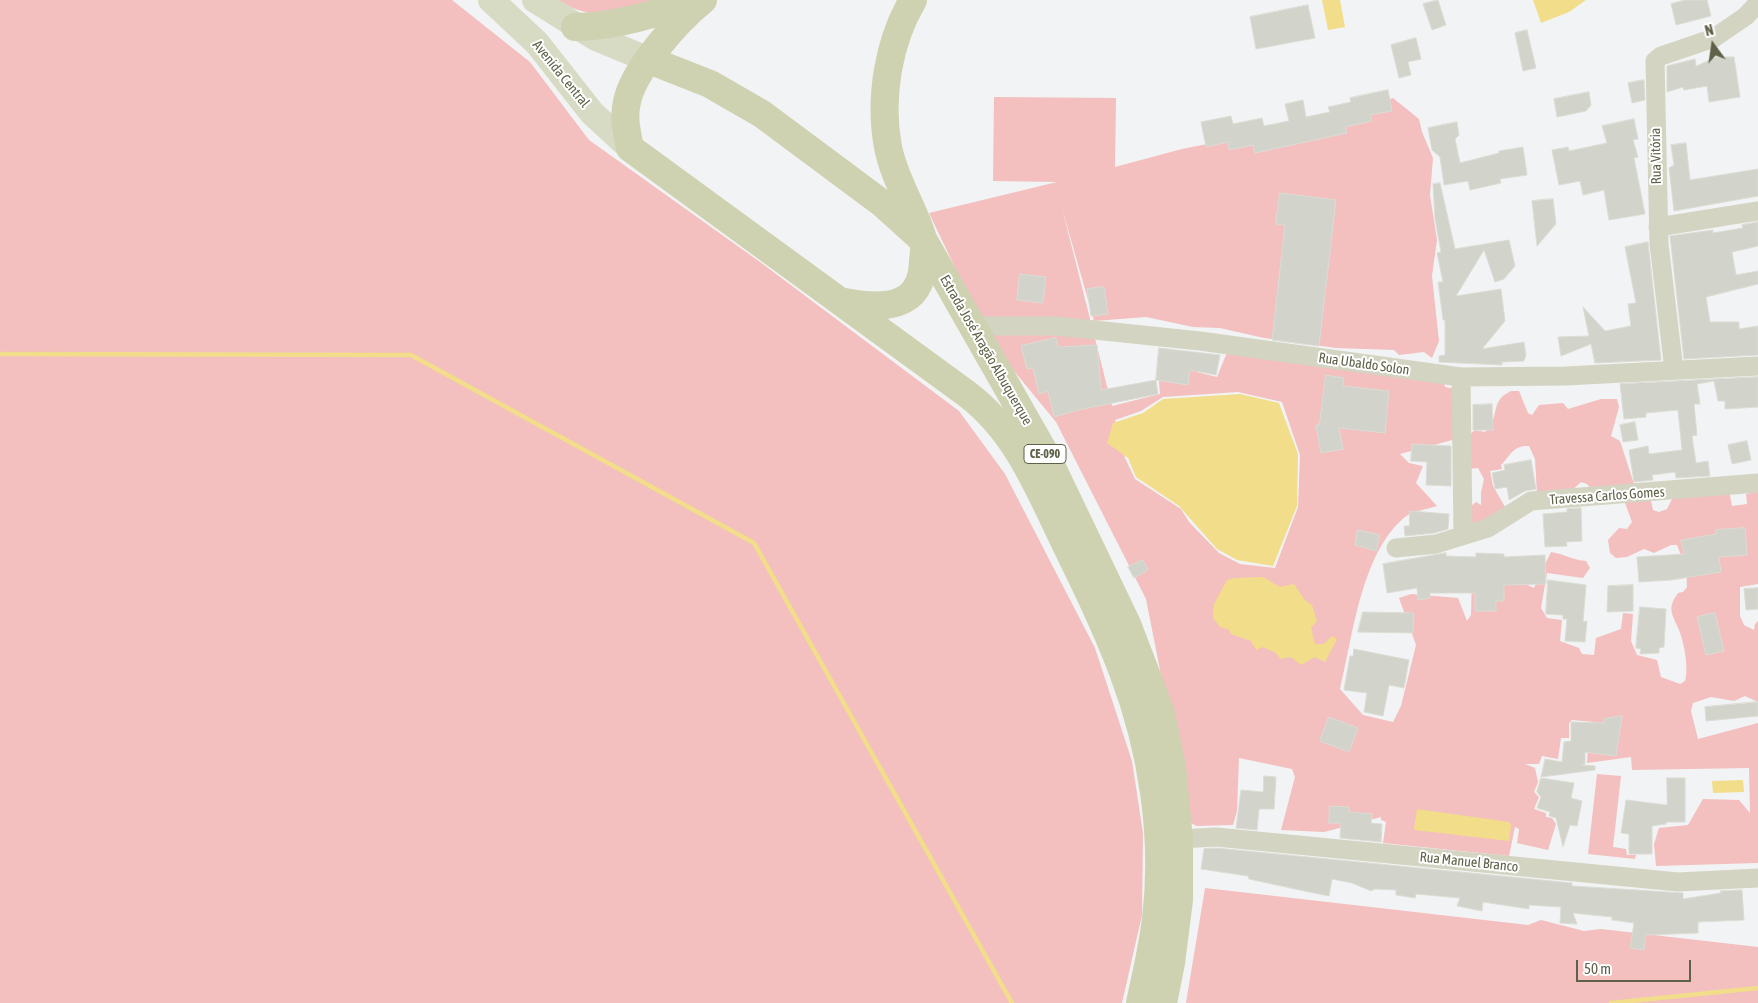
<!DOCTYPE html>
<meta charset="utf-8">
<style>
body{margin:0}
#map{position:relative;width:1758px;height:1003px;overflow:hidden;background:#f2f3f4;font-family:"Asap Condensed",sans-serif}
canvas{display:block}
.north{position:absolute;left:1688px;top:20px;width:50px;height:50px;-webkit-text-stroke:4px #fff;paint-order:stroke;rotate:346deg;font-size:14px;font-weight:700;line-height:20px;text-align:center;color:#5f6148}
.north::after{content:'';display:block;margin:auto;width:18px;height:22px;background:#5f6148;clip-path:polygon(50% 0,100% 100%,50% 72%,0 100%)}
.scale{position:absolute;left:1576px;top:960px;width:115px;height:22px;box-sizing:border-box;border:2px solid #5f6148;border-top:0;padding-left:6px;font-size:15px;line-height:18px;white-space:nowrap;color:#5f6148;-webkit-text-stroke:4px #fff;paint-order:stroke}
</style>
<div id="map">
<canvas width="1758" height="1003"></canvas>
<div class="north">N</div>
<div class="scale">50 m</div>
</div>
<script>
const c = document.querySelector('canvas').getContext('2d');
c.lineJoin = 'round';
function fillPath(path, color) { c.fillStyle = color; c.fill(path, 'evenodd'); }
function stroke(path, color, width, dash) { c.strokeStyle = color; c.lineWidth = width; c.lineCap = dash ? 'butt' : 'round'; c.setLineDash(dash || []); c.stroke(path); }
function label(font, color, halo, rows, align = 'center') {
  c.font = font + ' "Asap Condensed",sans-serif'; c.lineWidth = 4; c.setLineDash([]); c.textBaseline = 'middle'; c.strokeStyle = halo; c.fillStyle = color; for (const [text, x, y, turn = 0] of rows) {
    c.save(); c.translate(x, y); c.rotate((+turn || 0) * Math.PI / 180); c.textAlign = isNaN(turn) ? turn : align; if (halo) c.strokeText(text, 0, 0); c.fillText(text, 0, 0); c.restore();
  }
}
fillPath(new Path2D(`
 M0 0H452L530 62 589 140 760 262 959 411 1005 474 1095 648 1132 761 1143 833 1142 915 1122 1003H0Z
 M558 0H650V1C611 11 595 23 558 0Z
 M994 97 1116 98 1115 167 1182 149 1277 130 1393 98 1419 119 1422 132 1433 158 1430 195 1437 240 1432 276 1439 341 1432 358 1424 352 1399 355 1394 350 1336 348 1264 338 1220 328 1193 327 1146 317 1094 321 1062 208 1112 406 1160 394 1158 371 1199 361 1197 372 1217 377 1228 350 1443 377 1445 387 1456 389 1460 438 1400 454 1409 463 1423 466 1416 483 1437 506C1428 509 1412 511 1405 517 1361 553 1353 636 1340 689L1363 715 1393 722 1401 706 1416 645 1399 598 1411 594 1458 598 1467 621 1471 615 1472 574 1521 582 1534 588 1551 552C1564 554 1573 560 1586 561L1590 568 1583 578 1547 573 1541 608 1547 618 1562 620 1560 641 1579 648 1582 654 1594 655 1596 638 1621 629 1623 613 1633 614 1631 641 1637 655 1657 660 1661 677 1680 684 1685 681C1689 667 1684 643 1679 630 1673 615 1666 609 1678 593L1683 592 1687 587 1686 569 1677 545H1671L1654 553 1644 549 1627 557 1616 558 1610 553 1608 540 1619 528 1627 529 1632 522 1625 503 1644 497 1651 501 1653 510 1659 512 1667 509 1673 497 1729 490 1732 506 1747 504 1746 494 1758 492V584L1740 587V616L1744 625 1754 630 1755 624 1758 621V702L1745 696 1734 701 1711 697 1693 703 1691 711 1698 739 1758 723V863L1656 866 1654 844 1659 828 1688 825 1703 799 1739 800 1750 813 1749 768 1632 770 1631 757 1587 763 1588 745H1593L1594 722 1572 720 1569 723V738H1561L1558 759 1542 756 1539 764H1525L1535 768 1538 782 1534 792 1539 797 1534 809 1546 813V817L1552 818 1556 824 1548 850 1517 843 1519 829 1515 827 1509 856 1383 843 1386 822 1381 820V817L1324 832 1281 830 1295 777 1292 769 1239 758 1237 811 1233 825 1196 826 1190 822 1146 599 1056 422 991 343 929 213 1057 182 993 181ZM1238 392 1282 402 1300 455 1298 507 1275 568 1240 564 1219 553 1189 522 1181 509 1135 479 1125 458 1115 420 1141 411 1163 397Z
 M1511 391H1519L1528 413 1532 415 1539 405 1563 403 1568 409 1601 399H1617L1619 407 1611 436 1620 441 1634 484 1593 491 1587 484 1581 482 1569 493H1537L1535 459 1529 446C1513 445 1511 455 1501 465L1502 469 1490 471 1493 486 1508 512 1467 528 1470 507 1476 502 1481 505V492L1484 479 1478 468 1466 469 1464 439 1475 430 1485 432C1497 422 1493 407 1501 398 1503 395 1508 393 1511 391Z
 M1597 774 1621 776 1613 847 1626 849 1627 855H1636L1635 859 1588 854Z
 M1205 888 1528 925 1541 920 1584 931 1601 929 1758 947V1003H1186Z`), '#f3bfbf');
fillPath(new Path2D(`
 M1322 0H1340L1345 27 1328 30Z
 M1533 0H1586L1569 12 1541 23Z
 M1240 394 1279 403 1298 454 1297 506 1273 566 1237 560 1217 549 1179 506 1136 477 1128 458 1107 443 1113 423 1143 413 1163 399Z
 M1263 577 1280 587 1294 584 1305 600 1312 605 1317 621 1311 628 1315 644H1324L1332 636 1337 639 1325 662 1315 657 1301 665 1291 657 1280 659 1276 653 1263 647 1256 650 1251 641 1231 634 1229 630 1220 627 1213 618 1214 604 1227 580 1235 578Z
 M1743 780 1744 792 1713 793 1712 781Z
 M1417 809 1509 822 1511 825 1509 841 1414 830Z`), '#f2de8a');
stroke(new Path2D(`
 M0 354 411 355 754 543 1012 1003
 M1611 1003 1758 988`), '#f2de8a', 4.5);
const building = new Path2D(`
 M1438 0 1446 25 1432 30 1423 4Z
 M1685 0H1707L1711 16 1676 25 1671 4Z
 M1308 5 1315 38 1256 49 1250 17Z
 M1527 30 1536 68 1523 71 1515 33Z
 M1416 38 1421 59 1408 62 1411 75 1399 78 1391 45Z
 M1716 57H1734L1740 97 1709 102 1707 86 1684 90 1683 87 1667 92V66L1695 59 1696 66Z
 M1644 80 1645 100 1632 103 1628 83Z
 M1388 90 1392 111 1370 115 1372 121 1345 127 1347 133 1255 153 1253 145 1229 150 1228 142 1206 147 1201 122 1231 116 1233 124 1262 118 1264 126 1289 121 1285 104 1303 100 1306 117 1330 112 1328 107 1351 102 1350 98Z
 M1589 92 1591 105 1586 111 1557 117 1554 99Z
 M1634 119 1638 139 1633 140 1638 157 1634 158 1645 214 1609 220 1604 190 1583 195 1580 181 1559 185 1552 150 1568 147 1569 151 1607 143 1602 126Z
 M1457 122 1459 135 1455 139 1460 163 1499 153V151L1523 147 1527 175 1500 179 1501 183 1470 190 1468 181 1444 185 1440 157 1432 150 1428 128Z
 M1686 143 1690 180 1758 169V196L1674 211 1669 168 1674 165 1671 145Z
 M1440 183 1455 249 1509 240 1515 266 1504 279 1495 282 1484 250 1456 296 1501 289 1505 321 1482 349 1524 342 1526 355 1524 361 1502 362V365L1439 362V356L1445 355V320H1443L1438 282H1443L1437 253 1441 252 1435 219 1433 184Z
 M1280 193 1336 200 1319 346 1272 340 1285 225 1276 224Z
 M1553 199 1556 224 1537 246 1532 201Z
 M1758 222V246L1732 252 1736 275 1758 271V284L1706 297 1710 322H1739V329L1758 326V355L1684 359 1670 236 1713 230V233L1743 228 1742 225Z
 M1648 242 1661 360 1595 363 1591 344 1561 356 1558 337 1589 336 1583 307 1605 331 1631 326 1628 304 1636 303 1625 247Z
 M1020 274 1046 277 1043 303 1017 300Z
 M1104 287 1108 314 1091 316 1087 289Z
 M1056 338 1058 347 1097 345 1101 390 1156 380 1158 394 1078 410 1054 417 1048 391 1039 394 1033 368 1027 369 1021 346Z
 M1159 348 1220 355 1216 375 1190 370 1188 385 1156 380Z
 M1326 375 1344 378 1343 386 1389 391 1385 433 1339 428 1343 449 1321 453 1316 425H1319Z
 M1758 377V407L1725 409V401H1718L1714 381 1697 384 1700 404H1694L1697 435 1692 436 1696 463 1708 461 1710 476 1676 478 1675 472 1652 475 1653 480 1634 482 1629 450 1648 446 1649 454 1682 450 1678 410 1646 413V417L1624 419 1620 384Z
 M1492 404 1493 430H1473V405Z
 M1635 422 1638 440 1623 442 1620 425Z
 M1747 441 1751 460 1732 464 1728 445Z
 M1412 444 1451 446V486L1426 485 1427 462 1411 461Z
 M1531 460 1536 489 1525 491 1509 500 1507 487 1495 489 1492 473 1505 470 1504 465Z
 M1581 508 1582 541 1566 542 1567 546 1545 547 1543 514 1567 512V509Z
 M1410 511 1449 514 1448 529 1434 533 1405 536 1404 526H1409Z
 M1745 528 1747 555 1719 557 1721 572 1671 580 1639 582 1637 557 1684 554 1681 540 1716 534V530Z
 M1358 530 1380 535 1376 551 1355 545Z
 M1446 553V556L1476 557V553L1504 554V557L1545 555 1546 584 1504 585V601H1496V611H1475V593H1430V598L1418 600 1417 588 1387 593 1383 564Z
 M1143 560 1148 570 1134 578 1128 567Z
 M1548 580 1586 585 1583 622 1587 621 1585 642 1565 641 1567 619H1563V615L1546 614Z
 M1633 585V611L1607 612 1608 586Z
 M1758 588V609L1746 610 1744 589Z
 M1640 607 1666 609 1664 647 1659 648V653L1640 654 1641 649 1636 648Z
 M1363 612 1414 613 1413 633 1358 632Z
 M1715 613 1724 651 1706 655 1697 617Z
 M1354 649 1409 660 1404 688 1389 685 1383 716 1364 712 1367 693 1344 690 1350 656H1353Z
 M1758 702V716L1706 721 1705 707Z
 M1622 716 1616 756 1585 752V764L1582 765 1595 766V770L1541 777 1545 759 1562 762 1564 742 1571 741V722L1604 723V719Z
 M1329 717 1358 728 1349 752 1320 741Z
 M1264 776 1276 777 1274 809H1259L1257 830 1236 828 1241 790 1263 792Z
 M1541 778 1574 783 1571 798 1582 801 1577 826 1570 825 1563 847 1556 818 1549 816 1550 812 1537 808 1541 797 1537 792Z
 M1667 778H1685V822H1666V824L1652 826V854H1629V834L1621 833 1626 800 1667 805Z
 M1330 806 1349 807V812L1372 814 1371 823 1382 824 1381 842 1340 838 1341 823H1329Z
 M1216 848 1572 883V886L1683 893V899L1721 893 1720 891 1742 890 1744 920 1698 922V933L1646 935 1644 950 1630 948 1634 923 1612 920V917L1573 913 1577 924 1560 923 1561 907 1529 905V909L1483 902 1482 911 1457 906 1460 898 1416 894 1415 898 1396 895V890L1375 889 1371 891 1352 883 1332 879 1329 896 1309 892 1249 879 1248 876 1201 869 1204 849Z`);
fillPath(building, '#d2d4cb');
stroke(building, '#dbddd5', 1);
stroke(new Path2D(`
 M1658 227 1758 211
 M971 326H1056L1200 341 1461 377 1566 376 1758 366
 M1674 370 1659 244 1655 61 1661 56 1714 38 1746 16 1758 3
 M1461 377 1463 535
 M1396 548 1436 544 1488 528 1531 501 1758 483
 M1179 839 1216 837 1678 882 1758 878`), '#d3d4c2', 19);
stroke(new Path2D(`
 M491 0 537 43 592 113 630 148
 M535 0 596 38 649 60`), '#d8dbc4', 26);
stroke(new Path2D(`
 M703 0C678 20 633 70 627 102 623 118 627 132 630 148L967 394C1016 431 1038 487 1064 541 1085 584 1106 627 1123 672 1152 748 1166 837 1156 918 1153 946 1146 975 1140 1003
 M575 27C617 27 660 11 701 1
 M649 60 710 84 762 114 883 204 924 241 1047 457 1127 624 1161 713 1172 767 1179 839V900L1171 963 1163 1003
 M845 302C881 309 922 310 923 261 924 254 925 246 923 239 914 208 894 179 888 147 879 99 888 42 913 0`), '#ced2b0', 28);
for (const [x, y, w] of [
 [1045,454,42]
]) { const box = new Path2D(); box.roundRect(x - w / 2, y - 9.5, w, 19, 4); c.fillStyle = '#fff'; c.fill(box); stroke(box, '#5f6148', 1); }
label('bold 12px', '#5f6148', null, [
 ["CE-090",1045,454]
]);
label('14px', '#5f6148', '#fff', [
 ["Avenida Central",561,74,51],
 ["Rua Vitória",1656,156,-91],
 ["Estrada José Aragão Albuquerque",986,350,60],
 ["Rua Ubaldo Solon",1364,364,8],
 ["Travessa Carlos Gomes",1607,496,-4],
 ["Rua Manuel Branco",1469,862,6]
]);
</script>
